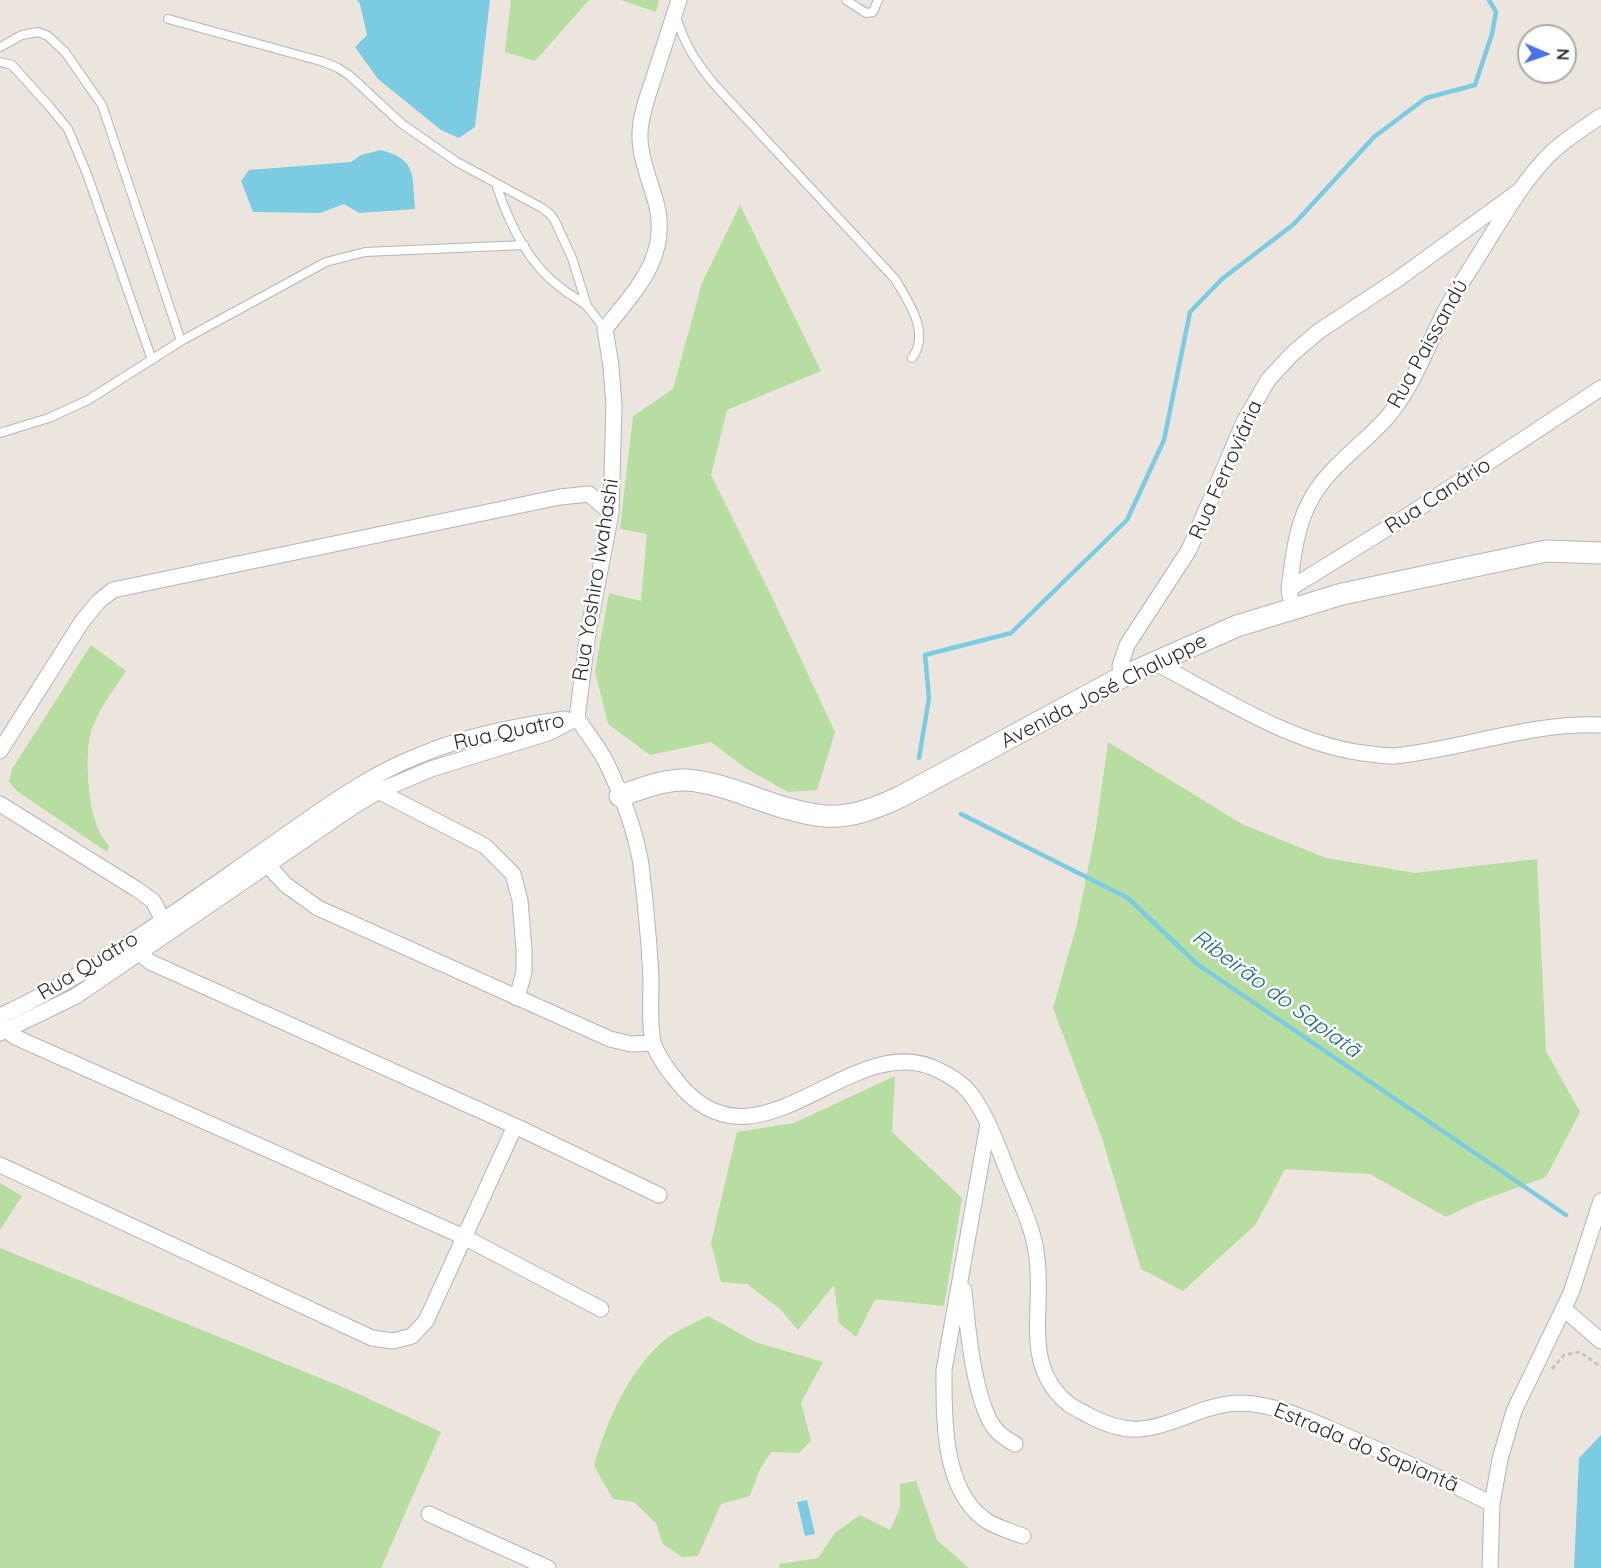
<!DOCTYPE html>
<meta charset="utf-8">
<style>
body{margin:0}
#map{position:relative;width:1601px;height:1568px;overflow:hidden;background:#ebe5de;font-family:Quicksand,sans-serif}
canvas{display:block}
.north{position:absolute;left:1517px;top:24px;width:60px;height:60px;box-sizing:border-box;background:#fff;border:2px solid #aaa;border-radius:50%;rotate:92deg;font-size:16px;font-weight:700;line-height:24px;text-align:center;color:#2b2b2b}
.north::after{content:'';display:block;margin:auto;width:21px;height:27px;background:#4e71e9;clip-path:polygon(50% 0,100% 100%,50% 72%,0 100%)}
</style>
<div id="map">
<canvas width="1601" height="1568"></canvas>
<div class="north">N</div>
</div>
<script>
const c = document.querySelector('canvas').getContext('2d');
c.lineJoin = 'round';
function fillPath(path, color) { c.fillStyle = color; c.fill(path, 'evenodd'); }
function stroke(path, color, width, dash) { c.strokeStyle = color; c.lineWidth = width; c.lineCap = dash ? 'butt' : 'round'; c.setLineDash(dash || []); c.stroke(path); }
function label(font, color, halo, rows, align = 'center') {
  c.font = font + ' Quicksand,sans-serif'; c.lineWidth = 5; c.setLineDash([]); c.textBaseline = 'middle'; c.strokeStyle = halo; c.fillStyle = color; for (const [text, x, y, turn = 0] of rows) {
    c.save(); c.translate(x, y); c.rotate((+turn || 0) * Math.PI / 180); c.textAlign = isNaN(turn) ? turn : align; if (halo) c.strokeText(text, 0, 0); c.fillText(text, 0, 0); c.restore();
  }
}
fillPath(new Path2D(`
 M511 0H589L535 61 505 52Z
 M621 0H659L656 12Z
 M740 205 821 371 727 410 711 475 771 595 835 732 817 790 788 792 747 769 711 742 650 755 608 724 595 671 609 593 641 601 647 534 620 529 633 416 673 389 702 283Z
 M91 645 126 671C114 689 101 706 93 726 83 749 88 808 99 831 101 836 105 841 109 846L107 852 17 791 9 782 12 769Z
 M1108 742 1242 824 1326 858 1415 873 1537 859 1546 1051 1580 1112 1546 1177 1475 1203 1446 1217 1370 1174 1285 1169 1256 1224 1183 1291 1141 1269 1102 1138 1053 1008 1077 924 1096 828Z
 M895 1076 892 1132 962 1198 944 1306 875 1299 856 1337 839 1323 834 1285 798 1330 780 1309 747 1284 721 1282 711 1243 737 1132 794 1123Z
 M0 1183 22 1196 0 1230Z
 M0 1248 352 1391 441 1432 381 1568H0Z
 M708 1316 755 1342 823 1362 801 1402 811 1441 799 1453 771 1452 759 1471 750 1496 721 1504 698 1556 682 1557 663 1544 656 1523 634 1502 613 1499 594 1466C606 1422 627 1375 660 1344 672 1332 693 1324 708 1316Z
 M916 1481 937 1540 969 1568H780L779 1564 818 1558 835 1533 860 1515 890 1530 900 1508V1484Z`), '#b7dda0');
fillPath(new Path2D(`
 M357 0H490L475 127 459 138 441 130 378 79 355 47 367 35 360 4Z
 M381 150C418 160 412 176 415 209L359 213 344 204 320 213 253 212 241 181 249 170 351 162 361 155Z
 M1601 1435V1568H1574L1579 1458Z
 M807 1500 815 1534 805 1536 797 1502Z`), '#7bcce3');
stroke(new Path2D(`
 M919 758 929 698 925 655 1011 633 1127 520 1164 440 1190 312 1222 279 1294 224 1374 137 1426 98 1475 85 1492 34 1496 12 1489 0
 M961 814 1128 898 1197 964 1566 1215`), '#7bcce3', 4.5);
const lane = new Path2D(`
 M846 0 866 13 873 12 878 0
 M676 17C685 45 696 62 714 84L895 279C908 301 931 333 912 358
 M168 19 324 62 338 68 349 75 402 124 457 162 542 208 550 214 555 221 572 258 587 306 605 329
 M0 47 22 35 38 32 48 36 65 52 102 105 181 341
 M0 62 12 65 49 106 68 129 87 174 152 360
 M496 184C508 221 527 263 560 287 568 294 578 299 587 306
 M0 433 49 418 88 400 181 341 326 262 365 252 524 245`);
const street = new Path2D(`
 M1289 589C1293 560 1295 532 1308 505 1326 467 1364 445 1390 414 1413 385 1426 350 1442 317 1454 293 1470 270 1484 247 1504 215 1523 181 1550 154 1565 139 1584 128 1601 116
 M1290 596 1289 589 1404 518 1601 388
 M1154 662C1219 696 1296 747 1371 754 1378 755 1386 756 1394 756 1464 749 1530 722 1601 725
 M1122 677 1120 666 1127 645 1189 550 1244 422 1268 380 1292 354 1319 331 1398 279 1519 191
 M577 718C586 732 598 746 606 762 619 789 633 824 639 854 642 866 642 879 644 891 647 921 650 951 651 981 651 1001 649 1022 653 1042 657 1055 667 1069 676 1080 757 1185 852 1025 938 1070 951 1076 965 1085 973 1097 989 1120 998 1147 1008 1172 1019 1200 1034 1228 1037 1258 1044 1311 1021 1367 1070 1405 1076 1409 1083 1412 1090 1416 1130 1437 1150 1430 1190 1415 1207 1408 1223 1403 1241 1403 1274 1404 1305 1418 1335 1431 1388 1454 1440 1478 1492 1504
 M577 718 588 633 611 513 614 406 611 366 605 329C636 289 672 255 655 199 649 178 639 155 640 132 641 112 649 93 655 74 663 50 671 25 679 0
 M0 751 81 623 98 602 113 590 560 497 589 494 611 513
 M374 789 485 846 513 874 520 900 524 950V972L517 998
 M0 804 138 890 153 901 163 920
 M262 859 286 885 318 908 610 1039 631 1044 653 1043
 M133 947 150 962 515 1126 659 1195
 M0 1016C97 971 185 905 273 844 320 811 366 776 420 755 465 736 516 726 565 719
 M0 1025 15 1037 464 1237 601 1309
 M0 1033 76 996 354 806 379 791 431 769 548 733 577 718
 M988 1124 944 1370C944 1416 942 1488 984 1519 994 1527 1011 1531 1023 1536
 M0 1165 372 1338 393 1341 412 1336 426 1321 515 1126
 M964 1290C967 1324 974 1404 996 1430 1001 1436 1008 1440 1015 1444
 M1564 1309 1601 1341
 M429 1514 548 1568
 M1490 1568 1492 1504 1500 1459 1514 1411 1571 1293 1601 1201`);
const secondary = new Path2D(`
 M620 796C641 789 664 779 687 780 734 784 777 812 825 816 851 818 876 808 900 797L1122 677 1237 626 1342 594 1546 551 1601 553`);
stroke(lane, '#b2b5bd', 10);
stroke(street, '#b2b5bd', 17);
stroke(secondary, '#b2b5bd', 23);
stroke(new Path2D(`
 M1552 1369 1564 1355 1580 1352 1601 1367`), '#c4c4c4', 3, [4.5, 3]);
stroke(lane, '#fff', 8);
stroke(street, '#fff', 15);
stroke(secondary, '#fff', 21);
label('21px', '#2b2b2b', '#fff', [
 ["Rua Paissandú",1428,344,-61],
 ["Rua Ferroviária",1226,470,-66],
 ["Rua Canário",1438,496,-33],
 ["Rua Yoshiro Iwahashi",596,580,-81],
 ["Avenida José Chaluppe",1104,691,-27],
 ["Rua Quatro",509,732,-12],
 ["Rua Quatro",88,966,-31],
 ["Estrada do Sapiantã",1366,1448,23]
]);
label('italic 22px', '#1a6c8f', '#fff', [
 ["Ribeirão do Sapiatã",1276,994,36]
]);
</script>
